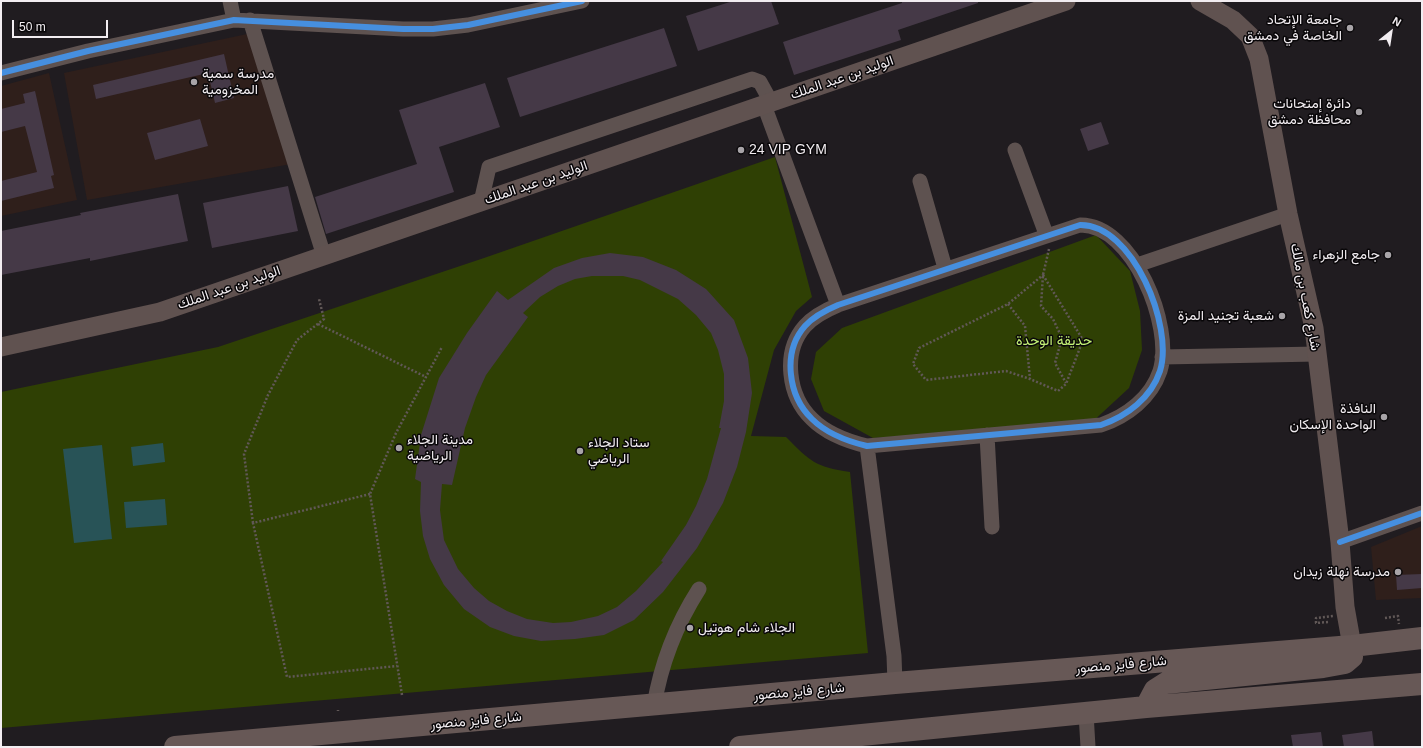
<!DOCTYPE html>
<meta charset="utf-8">
<style>
body{margin:0}
#map{position:relative;width:1423px;height:748px;overflow:hidden;background:#201c20;font-family:Helvetica,sans-serif}
canvas{display:block}
.frame{position:absolute;inset:0;border:2px solid #f2edf1;pointer-events:none}
.north{position:absolute;left:1371px;top:12px;width:40px;height:40px;-webkit-text-stroke:3px #090709;paint-order:stroke;rotate:30deg;font-size:11px;font-weight:700;line-height:16px;text-align:center;color:#f2edf1}
.north::after{content:'';display:block;margin:auto;width:14px;height:18px;background:#f2edf1;clip-path:polygon(50% 0,100% 100%,50% 72%,0 100%)}
.scale{position:absolute;left:12px;top:20px;width:96px;height:18px;box-sizing:border-box;border:2px solid #f2edf1;border-top:0;padding-left:5px;font-size:12px;line-height:14px;white-space:nowrap;color:#f2edf1;-webkit-text-stroke:3px #090709;paint-order:stroke}
</style>
<div id="map">
<canvas width="1423" height="748"></canvas>
<div class="frame"></div>
<div class="north">N</div>
<div class="scale">50 m</div>
</div>
<script>
const c = document.querySelector('canvas').getContext('2d');
c.lineJoin = 'round';
function fillPath(path, color) { c.fillStyle = color; c.fill(path, 'evenodd'); }
function stroke(path, color, width, dash) { c.strokeStyle = color; c.lineWidth = width; c.lineCap = dash ? 'butt' : 'round'; c.setLineDash(dash || []); c.stroke(path); }
function label(font, color, halo, rows, align = 'center') {
  c.font = font + ' Helvetica,Vazirmatn,sans-serif'; c.lineWidth = 3; c.setLineDash([]); c.textBaseline = 'middle'; c.strokeStyle = halo; c.fillStyle = color; for (const [text, x, y, turn = 0] of rows) {
    c.save(); c.translate(x, y); c.rotate((+turn || 0) * Math.PI / 180); c.textAlign = isNaN(turn) ? turn : align; if (halo) c.strokeText(text, 0, 0); c.fillText(text, 0, 0); c.restore();
  }
}
fillPath(new Path2D(`
 M252 33 297 163 87 200 64 73Z
 M49 73 77 200 1 216V86Z
 M1422 526V598L1376 600 1371 547Z`), '#2f1f1b');
fillPath(new Path2D(`
 M775 157 812 297 796 311 774 350 751 436 786 437C810 461 815 467 850 472L868 653 1 728V392L218 347 484 258Z
 M1096 235 1130 271 1140 311 1142 350 1129 388 1090 424 873 438 824 411 811 379 816 352 842 328Z`), '#2f4004');
fillPath(new Path2D(`
 M163 443 165 462 133 466 131 447Z
 M102 445 112 539 74 543 63 449Z
 M165 499 167 525 126 528 124 502Z`), '#285357');
fillPath(new Path2D(`
 M733 1H771L779 24 698 51 686 16Z
 M902 1H978V3L898 30 901 40 794 75 783 42 902 3Z
 M664 28 677 66 520 117 507 78Z
 M224 54 234 98 215 103 208 73 96 99 93 85Z
 M485 83 500 127 439 147 454 192 326 234 315 197 417 164 399 110Z
 M35 91 54 175 51 176 54 188 1 201V181L37 172 25 126 1 132V109L25 103 23 94Z
 M200 119 208 146 155 160 147 133Z
 M1101 122 1109 144 1088 151 1080 129Z
 M288 186 298 231 212 248 203 203Z
 M178 194 188 241 90 261V258L1 275V231L81 215 80 213Z
 M610 253 643 257 676 270 706 289 734 320 748 358 752 393 746 432 737 467 723 503 697 548 663 592 634 620 604 635 575 639 541 641 514 636 490 627 464 609 444 585 430 559 423 536 420 511 421 482 415 479 421 435 439 378 467 333 497 291 508 300 554 268 582 258ZM592 276H623L640 280 678 299 696 315 711 333 718 350 724 374V401L719 428H721L707 479 696 506 686 525 661 561 663 562 636 591 617 607 598 616 571 622 553 623 527 619 507 611 489 601 474 588 458 569 444 540 440 510 442 484 452 485 465 428 476 397 486 375 528 317 523 313 540 297 558 286 575 279Z
 M1422 574V588L1397 590 1396 575Z
 M1372 731 1374 747H1344L1342 735Z
 M1321 732 1323 747H1293L1291 735Z`), '#453947');
stroke(new Path2D(`
 M1049 249 1043 275 1041 306 1053 319 1062 338 1055 363 1066 383
 M1043 275 1083 340 1066 384 1058 391 1030 379 1006 371 926 380 913 364 919 348 1008 304Z
 M1008 304 1025 326 1030 379
 M318 324 426 377
 M370 494 253 523 287 677 397 666
 M253 523 244 454 268 395 297 340 324 319 319 299
 M1385 618 1398 616 1399 624
 M1328 622 1316 623V618L1333 616
 M402 695 370 494 396 433 442 347
 M338 710V711`), '#615857', 2.5, [2, 2]);
stroke(new Path2D(`
 M230 1 234 20
 M250 20 324 256
 M1 73 88 51 234 20 403 29H433L468 25 582 1
 M764 105 838 305
 M1015 150 1046 234
 M920 181 945 268
 M481 202 489 167 752 79 760 82 771 102
 M1080 225C1133 224 1174 327 1160 371 1151 398 1127 416 1101 425L867 446C846 441 827 434 812 419 788 396 782 352 805 326 814 316 826 310 838 305Z
 M1137 265 1288 214
 M1162 357 1317 354
 M987 435 992 527
 M867 446 894 656 895 683
 M1340 542 1422 513
 M654 706C661 663 676 625 699 589
 M1086 713 1088 747`), '#5e5250', 15);
stroke(new Path2D(`
 M1200 1 1233 20 1250 36 1259 59 1288 214 1314 328 1340 542 1345 607 1352 646
 M1 347 160 312 1066 1`), '#605250', 19);
stroke(new Path2D(`
 M1146 707 1155 690 1166 683 1323 667 1345 663 1352 657V646
 M175 747 895 683 1352 646 1422 638
 M740 747 1146 707 1422 684`), '#675856', 22);
stroke(new Path2D(`
 M1 73 88 51 234 20 403 29H433L468 25 582 1
 M1080 225C1133 224 1174 327 1160 371 1151 398 1127 416 1101 425L867 446C846 441 827 434 812 419 788 396 782 352 805 326 814 316 826 310 838 305Z
 M1340 542 1422 513`), '#468fdf', 6);
for (const [x, y, r, color] of [
 [1350,28,4,"#a8a4a8"],
 [194,82,4,"#a8a4a8"],
 [1359,112,4,"#a8a4a8"],
 [741,150,4,"#a8a4a8"],
 [1388,255,4,"#a8a4a8"],
 [1282,316,4,"#a8a4a8"],
 [1384,417,4,"#a8a4a8"],
 [399,448,4,"#a8a4a8"],
 [580,451,4,"#a8a4a8"],
 [1398,572,4,"#a8a4a8"],
 [690,628,4,"#a8a4a8"]
]) { const dot = new Path2D(); dot.arc(x, y, r, 0, 2 * Math.PI); c.fillStyle = color; c.fill(dot); stroke(dot, '#090709', 1.5); }
label('14px', '#f2edf1', '#090709', [
 ["جامعة الإتحاد",1342,20],
 ["الخاصة في دمشق",1342,36],
 ["مدرسة سمية",202,74,"left"],
 ["المخزومية",202,90,"left"],
 ["دائرة إمتحانات",1351,104],
 ["محافظة دمشق",1351,120],
 ["24 VIP GYM",749,150,"left"],
 ["جامع الزهراء",1380,255],
 ["شعبة تجنيد المزة",1274,316],
 ["النافذة",1376,409],
 ["الواحدة الإسكان",1376,425],
 ["مدينة الجلاء",407,440,"left"],
 ["الرياضية",407,456,"left"],
 ["ستاد الجلاء",588,443,"left"],
 ["الرياضي",588,459,"left"],
 ["مدرسة نهلة زيدان",1390,572],
 ["الجلاء شام هوتيل",698,628,"left"]
], 'right');
label('14px', '#f2edf1', '#090709', [
 ["الوليد بن عبد الملك",842,78,-19],
 ["الوليد بن عبد الملك",536,183,-19],
 ["الوليد بن عبد الملك",229,288,-19],
 ["شارع كعب بن مالك",1305,297,79],
 ["شارع فايز منصور",1121,665,-5],
 ["شارع فايز منصور",799,692,-5],
 ["شارع فايز منصور",476,721,-5]
]);
label('14px', '#c4f176', '#090709', [
 ["حديقة الوحدة",1054,341]
]);
</script>
